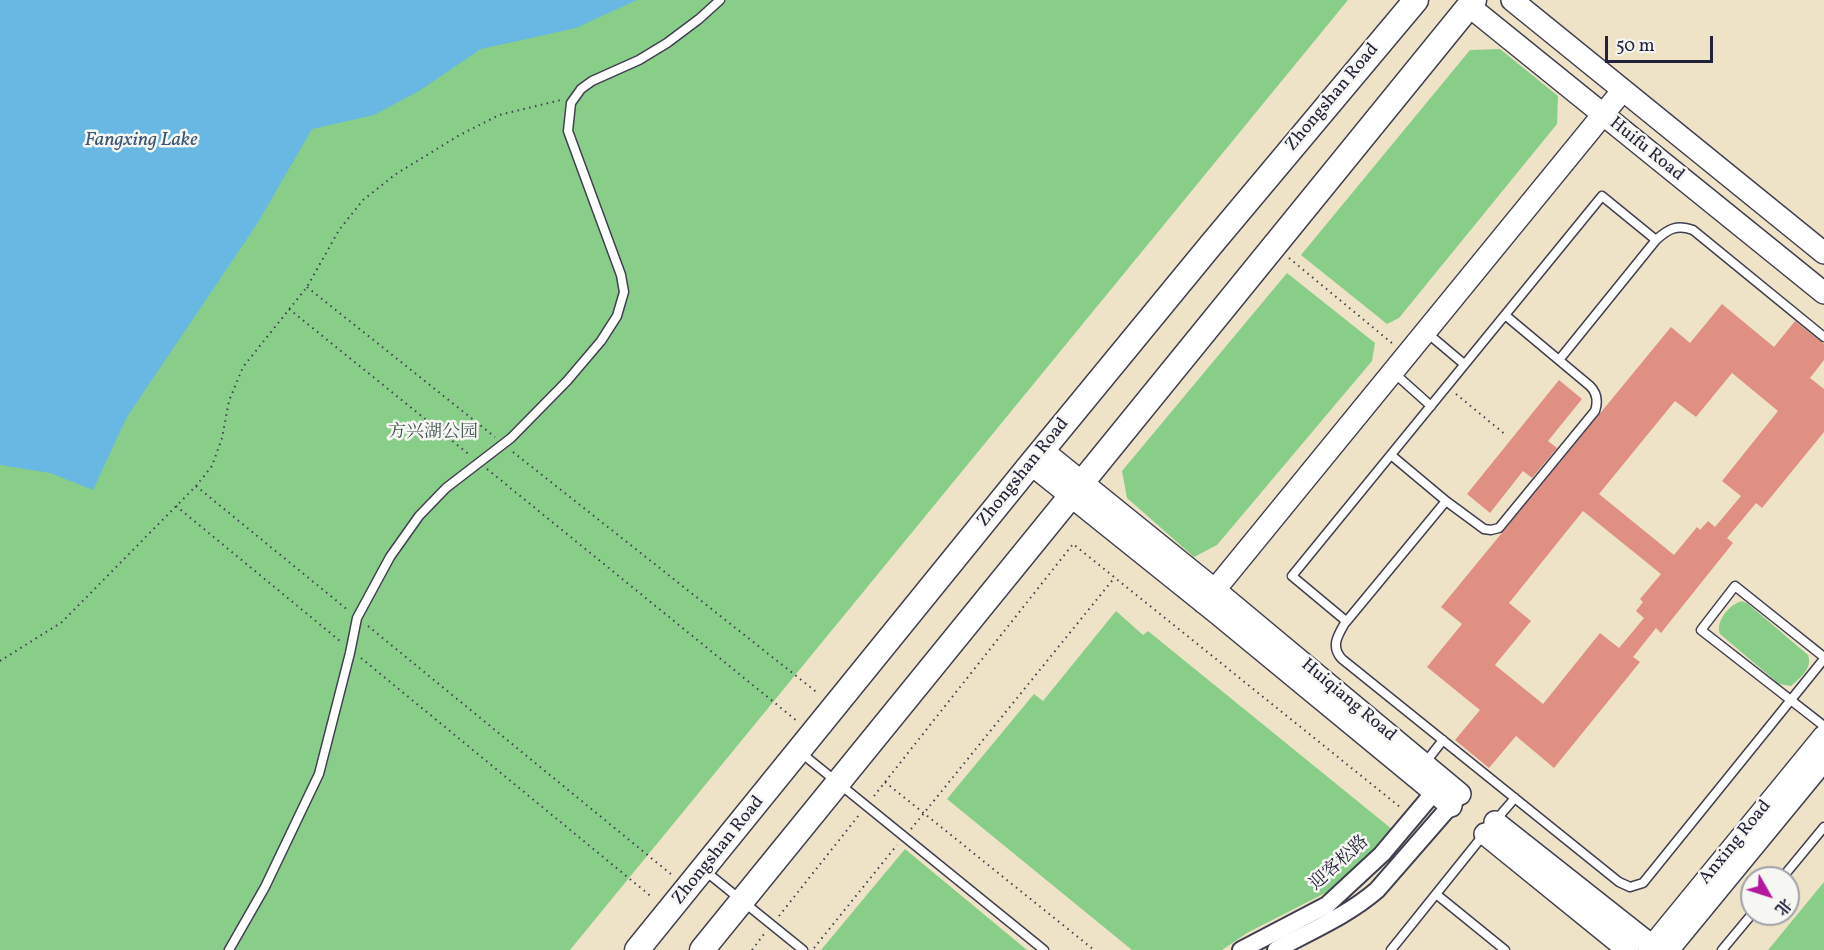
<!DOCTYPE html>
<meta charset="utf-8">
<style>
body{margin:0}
#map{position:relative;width:1824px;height:950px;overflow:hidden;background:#eee3c6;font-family:Vollkorn,"Noto Serif SC",serif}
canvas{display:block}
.north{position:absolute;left:1740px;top:866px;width:60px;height:60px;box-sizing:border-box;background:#f6f6f2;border:2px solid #a1a1a9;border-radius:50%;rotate:129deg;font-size:16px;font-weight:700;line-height:24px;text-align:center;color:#22223b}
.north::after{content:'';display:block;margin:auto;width:21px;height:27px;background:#b5179e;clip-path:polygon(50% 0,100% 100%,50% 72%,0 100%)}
.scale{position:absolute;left:1605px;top:36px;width:108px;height:27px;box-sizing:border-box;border:3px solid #22223b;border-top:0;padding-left:8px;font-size:18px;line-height:21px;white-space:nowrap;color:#22223b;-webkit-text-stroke:4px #f6f6f2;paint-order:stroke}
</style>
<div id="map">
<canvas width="1824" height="950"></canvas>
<div class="north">北</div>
<div class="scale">50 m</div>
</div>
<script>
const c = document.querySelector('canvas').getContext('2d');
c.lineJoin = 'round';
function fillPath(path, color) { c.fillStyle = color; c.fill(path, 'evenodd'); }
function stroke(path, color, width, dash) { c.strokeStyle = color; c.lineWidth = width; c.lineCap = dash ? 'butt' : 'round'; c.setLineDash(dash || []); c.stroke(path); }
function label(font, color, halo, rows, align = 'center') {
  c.font = font + ' Vollkorn,"Noto Serif SC",serif'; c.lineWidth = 5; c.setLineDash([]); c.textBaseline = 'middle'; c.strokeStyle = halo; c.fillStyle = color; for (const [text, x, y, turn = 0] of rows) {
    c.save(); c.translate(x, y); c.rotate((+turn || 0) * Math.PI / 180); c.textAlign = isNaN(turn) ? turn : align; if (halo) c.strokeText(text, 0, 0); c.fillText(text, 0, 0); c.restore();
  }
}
fillPath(new Path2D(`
 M0 0H1348L570 950H0Z
 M1500 49 1558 96 1557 124 1399 318 1387 324 1301 255 1470 50Z
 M1287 273 1375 343 1372 361 1217 545 1194 557 1127 498 1122 471Z
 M1742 601 1748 604 1808 655C1813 668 1800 678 1791 686L1779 684 1720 634C1715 621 1730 604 1742 601Z
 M1116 611 1143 635 1148 631 1393 830 1350 878 1329 891 1247 933 1222 950H1132L947 799 1034 694 1043 701Z
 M905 849 1027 950H821Z
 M1824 882V950H1768Z`), '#88ce89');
fillPath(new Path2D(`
 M0 0H637L576 28 481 49 419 91 374 115 312 129 257 224 127 417 93 490 50 473 0 465Z`), '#68b8e3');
fillPath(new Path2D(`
 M1722 304 1774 347 1795 321 1824 344V360L1810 378 1824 389V432L1762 508 1756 503 1727 538 1733 543 1661 633 1656 628 1633 657 1640 662 1554 768 1516 736 1489 768 1455 740 1480 710 1427 667 1462 624 1441 607 1671 327 1690 343ZM1732 373 1778 411 1722 481 1741 496 1715 527 1708 521 1700 530 1697 527 1674 555 1599 494 1675 401 1696 417ZM1583 511 1661 574 1640 599 1643 602 1636 611 1644 618 1619 648 1600 633 1543 704 1495 665 1531 621 1509 603Z
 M1559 380 1582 399 1548 441 1557 448 1532 478 1523 471 1490 513 1467 494Z`), '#df9083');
const service = new Path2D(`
 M1426 332 1464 364
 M1824 337 1693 230C1677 224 1668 229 1656 240L1602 196 1292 576 1346 621C1338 635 1330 646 1342 659L1619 882 1630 887 1643 883 1824 659
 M1559 360 1656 240
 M1393 372 1431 406
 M1446 501 1484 529 1491 530 1499 528 1595 411C1598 402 1597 393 1590 386L1505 315
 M1346 622 1446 501 1391 455
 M1824 657 1735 586 1701 630 1824 726
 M800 752 1044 950
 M1425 763 1443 740
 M1495 821 1515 798
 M704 870 803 950
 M1782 878 1824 827
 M1436 894 1505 950
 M229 950 265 887 319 774 350 653 357 618 390 557 419 516 446 488 511 438 567 381 601 341 617 316 624 292 621 275 568 131 571 103 581 89 592 81 639 60 667 43 699 19 720 0
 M1391 950 1485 833
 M1722 950 1752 914`);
const minor = new Path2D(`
 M1241 950 1327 905 1382 854 1441 784
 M1276 950C1310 931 1347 916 1377 890L1458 797`);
const tertiary = new Path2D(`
 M1512 0 1824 253
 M1469 6 1824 293
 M1042 450 1215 590 1460 794
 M1031 464 1218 614 1451 806
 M1204 603 1623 90
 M1495 822 1657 950
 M1485 834 1628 950
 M1649 950 1824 736
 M1668 950 1824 760`);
const secondary = new Path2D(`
 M637 950 1031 464 1210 246 1416 0
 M702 950 1474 0`);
stroke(service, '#413f50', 11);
stroke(minor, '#413f50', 20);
stroke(tertiary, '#413f50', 24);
stroke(secondary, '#413f50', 27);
stroke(new Path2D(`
 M1289 258 1393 344
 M307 287 495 437
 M289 309 471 456
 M1456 394 1507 436
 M513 452 819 694
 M487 469 797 721
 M196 486 349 611
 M176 506 340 641
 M368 626 672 875
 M361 658 653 898
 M0 661 62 622 196 486 212 466 222 438 229 401 243 367 307 287 339 230 363 200 396 174 458 136 499 115 561 100
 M885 782 1094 950
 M874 796 1073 544 1400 807
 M911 829 1115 577
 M779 916 859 815
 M814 948 897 845
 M752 950 764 934`), '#413f50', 2, [1.5, 4.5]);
stroke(service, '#fff', 8);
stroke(minor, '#fff', 16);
stroke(tertiary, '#fff', 21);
stroke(secondary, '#fff', 24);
label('18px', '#22223b', '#f6f6f2', [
 ["Zhongshan Road",1333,98,-50],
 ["Huifu Road",1646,150,39],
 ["Zhongshan Road",1024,473,-51],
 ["Huiqiang Road",1348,701,40],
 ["Anxing Road",1736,843,-51],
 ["Zhongshan Road",719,851,-51],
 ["迎客松路",1340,864,-42]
]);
label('18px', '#415652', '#f6f6f2', [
 ["方兴湖公园",433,434]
]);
label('italic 20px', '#3a5676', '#f6f6f2', [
 ["Fangxing Lake",141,141]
]);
</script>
